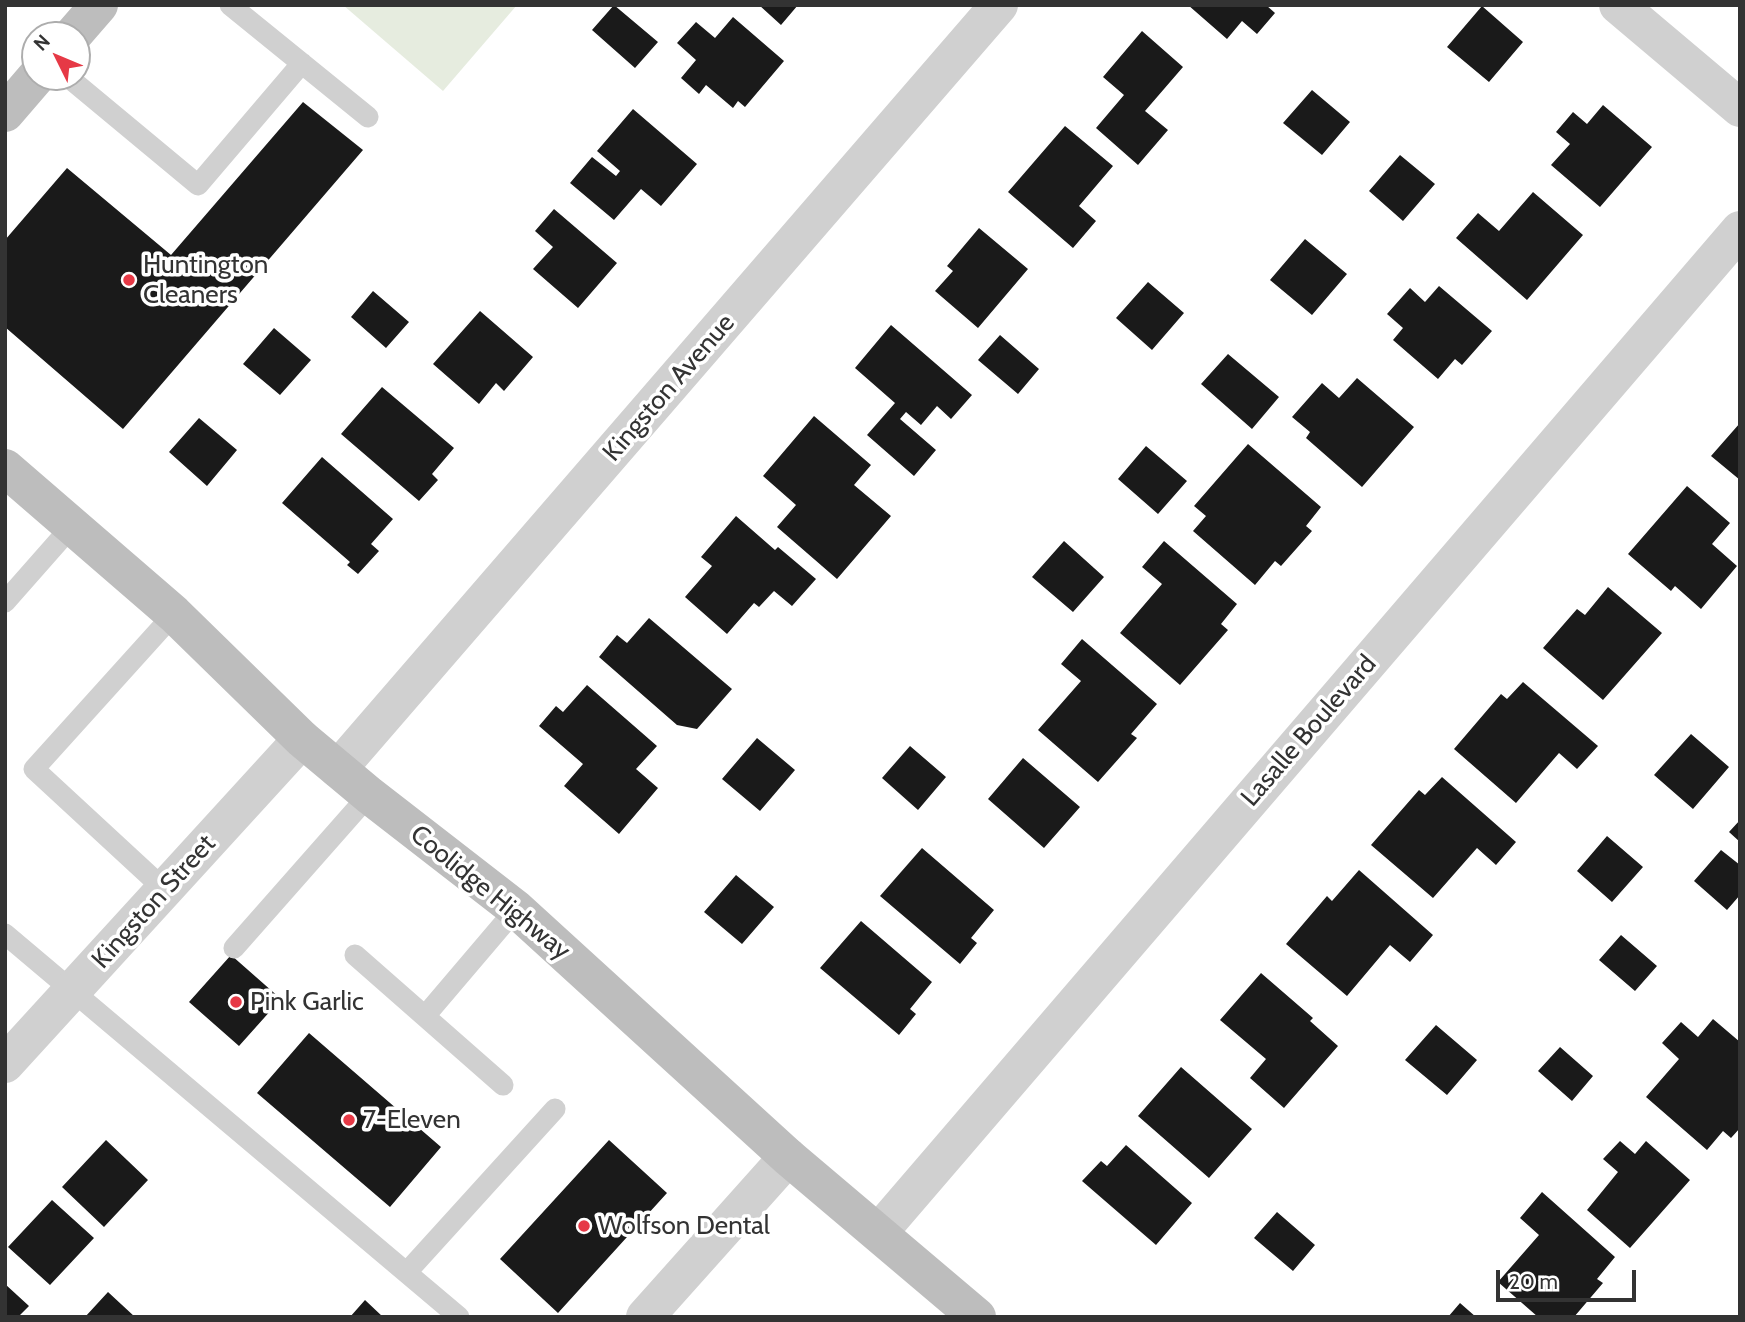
<!DOCTYPE html>
<style>
body{margin:0}
#map{position:relative;width:1745px;height:1322px;overflow:hidden;background:#fff;font-family:Cabin,sans-serif}
canvas{display:block}
.frame{position:absolute;inset:0;border:7px solid #333;pointer-events:none}
.north{position:absolute;left:21px;top:21px;width:70px;height:70px;box-sizing:border-box;background:#fff;border:2px solid #adadad;border-radius:50%;rotate:313deg;font-size:19px;font-weight:700;line-height:28px;text-align:center;color:#333}
.north::after{content:'';display:block;margin:auto;width:24px;height:32px;background:#e63946;clip-path:polygon(50% 0,100% 100%,50% 72%,0 100%)}
.scale{position:absolute;left:1496px;top:1270px;width:140px;height:32px;box-sizing:border-box;border:4px solid #333;border-top:0;padding-left:9px;font-size:21px;line-height:24px;white-space:nowrap;color:#333;-webkit-text-stroke:5px #fff;paint-order:stroke}
</style>
<div id="map">
<canvas width="1745" height="1322"></canvas>
<div class="frame"></div>
<div class="north">N</div>
<div class="scale">20 m</div>
</div>
<script>
const c = document.querySelector('canvas').getContext('2d');
c.lineJoin = 'round';
function fillPath(path, color) { c.fillStyle = color; c.fill(path, 'evenodd'); }
function stroke(path, color, width, dash) { c.strokeStyle = color; c.lineWidth = width; c.lineCap = dash ? 'butt' : 'round'; c.setLineDash(dash || []); c.stroke(path); }
function label(font, color, halo, rows, align = 'center') {
  c.font = font + ' Cabin,sans-serif'; c.lineWidth = 7; c.setLineDash([]); c.textBaseline = 'middle'; c.strokeStyle = halo; c.fillStyle = color; for (const [text, x, y, turn = 0] of rows) {
    c.save(); c.translate(x, y); c.rotate((+turn || 0) * Math.PI / 180); c.textAlign = isNaN(turn) ? turn : align; if (halo) c.strokeText(text, 0, 0); c.fillText(text, 0, 0); c.restore();
  }
}
fillPath(new Path2D(`
 M343 5H517L443 91Z`), '#e6ecdf');
fillPath(new Path2D(`
 M614 5 658 42 635 68 592 30Z
 M759 5H798L781 25Z
 M1188 5H1266L1275 13 1257 34 1242 21 1227 39Z
 M1482 6 1523 42 1489 82 1447 47Z
 M733 17 784 61 745 107 738 101 733 108 706 85 699 94 681 78 696 60 677 43 696 22 715 38Z
 M1142 31 1183 67 1145 111 1168 130 1138 165 1096 128 1124 95 1103 77Z
 M1312 90 1350 122 1322 155 1283 123Z
 M303 102 363 150 123 429 5 327V240L67 168 171 255Z
 M1603 105 1652 147 1600 207 1551 165 1570 144 1556 132 1573 112 1587 124Z
 M633 109 697 164 661 206 641 189 614 220 570 183 592 157 616 176 620 171 597 151Z
 M1065 126 1113 166 1079 206 1096 221 1073 248 1008 192Z
 M1400 155 1435 184 1403 221 1369 191Z
 M1533 192 1583 235 1527 300 1456 238 1478 213 1499 231Z
 M554 209 617 263 578 308 533 269 553 247 535 231Z
 M979 228 1028 269 978 328 935 291 953 271 947 266Z
 M1305 239 1347 274 1312 315 1270 280Z
 M1148 282 1184 313 1152 350 1116 318Z
 M1439 286 1492 331 1462 365 1455 359 1438 379 1393 340 1403 328 1387 314 1410 288 1425 302Z
 M373 291 409 322 386 348 351 317Z
 M480 311 533 357 504 391 496 383 479 404 433 364Z
 M891 325 972 395 951 419 937 406 921 425 906 412 900 419 936 450 914 476 867 435 895 403 855 368Z
 M274 328 311 360 280 395 243 364Z
 M1000 335 1039 369 1018 394 978 360Z
 M1228 354 1279 397 1252 429 1201 384Z
 M1357 378 1414 427 1362 487 1306 438 1310 432 1292 417 1322 383 1339 398Z
 M382 387 454 448 432 474 438 480 419 501 341 434Z
 M814 416 871 465 854 485 891 516 837 579 777 527 796 505 763 476Z
 M199 418 237 450 207 486 169 452Z
 M1740 423V480L1711 456Z
 M1248 444 1321 507 1306 526 1312 531 1281 566 1275 561 1255 585 1193 531 1206 516 1194 506Z
 M1146 446 1187 481 1158 514 1118 479Z
 M322 457 393 519 371 544 379 551 358 574 347 565 350 562 282 503Z
 M1687 486 1730 523 1712 544 1737 566 1701 609 1675 586 1671 591 1628 554Z
 M736 516 775 550 778 547 816 579 792 606 774 591 759 607 754 603 727 634 685 597 712 566 701 557Z
 M1064 541 1104 577 1073 612 1032 577Z
 M1164 541 1237 604 1221 624 1228 630 1180 685 1120 633 1162 584 1142 567Z
 M1608 587 1662 633 1603 700 1543 648 1577 609 1585 615Z
 M649 618 732 689 697 729 677 725 599 657 617 635 627 643Z
 M1082 639 1157 704 1131 734 1137 738 1098 782 1038 730 1081 681 1061 664Z
 M1523 682 1598 746 1577 769 1559 753 1516 803 1454 749 1501 694 1507 699Z
 M587 685 657 746 636 769 658 788 619 834 564 786 583 764 539 726 556 706 563 712Z
 M1691 734 1729 767 1693 809 1654 775Z
 M757 738 795 770 760 811 722 779Z
 M910 746 946 777 918 810 882 778Z
 M1023 758 1080 807 1044 848 988 799Z
 M1442 777 1516 842 1496 865 1477 848 1433 898 1371 845 1419 790 1425 795Z
 M1740 820V842L1729 832Z
 M1607 836 1643 867 1612 902 1577 871Z
 M922 848 994 910 971 938 977 943 960 964 880 896Z
 M1721 850 1740 865V895L1727 910 1694 881Z
 M1359 870 1433 935 1410 962 1390 945 1347 996 1286 944 1327 896 1332 901Z
 M736 875 774 907 742 944 704 912Z
 M861 921 932 982 910 1009 916 1014 899 1035 820 968Z
 M1621 935 1657 966 1635 991 1599 960Z
 M231 955 281 999 239 1046 189 1002Z
 M1261 973 1313 1018 1310 1021 1338 1046 1284 1108 1250 1078 1266 1059 1220 1020Z
 M1713 1019 1740 1042V1128L1731 1138 1723 1131 1707 1150 1646 1097 1679 1059 1662 1043 1681 1022 1698 1037Z
 M1436 1025 1477 1060 1447 1095 1405 1060Z
 M309 1033 441 1147 390 1207 257 1093Z
 M1560 1047 1593 1076 1572 1101 1538 1071Z
 M1181 1067 1252 1129 1209 1178 1138 1116Z
 M106 1140 148 1180 104 1227 62 1187Z
 M609 1140 667 1193 558 1313 500 1259Z
 M1620 1141 1635 1154 1646 1141 1690 1180 1630 1248 1587 1210 1618 1172 1603 1159Z
 M1126 1145 1192 1203 1156 1245 1082 1181 1101 1161 1107 1166Z
 M1542 1192 1615 1257 1597 1279 1603 1283 1574 1317H1538L1498 1282 1539 1235 1520 1218Z
 M52 1200 94 1238 50 1285 8 1247Z
 M1277 1212 1315 1245 1293 1271 1254 1238Z
 M5 1284 29 1306 18 1317H5Z
 M108 1292 135 1317H85Z
 M365 1300 383 1317H350Z
 M1460 1303 1476 1317H1448Z`), '#1a1a1a');
stroke(new Path2D(`
 M230 5 368 117
 M68 77 198 185 302 63
 M5 602 72 526
 M165 890 34 769 174 614
 M5 934 459 1317
 M234 948 369 795
 M355 955 503 1085
 M425 1016 516 909
 M407 1272 555 1109`), '#d0d0d0', 21);
stroke(new Path2D(`
 M1618 5 1740 108
 M338 769 999 5
 M5 1064 302 739
 M879 1232 1740 230
 M645 1317 788 1157`), '#d0d0d0', 38);
stroke(new Path2D(`
 M73 35 99 5
 M5 113 36 77
 M5 468 174 614 302 739 369 795 516 909 788 1157 977 1317`), '#bdbdbd', 38);
for (const [x, y, r, color] of [
 [129,280,7,"#e63946"],
 [236,1002,7,"#e63946"],
 [349,1120,7,"#e63946"],
 [584,1226,7,"#e63946"]
]) { const dot = new Path2D(); dot.arc(x, y, r, 0, 2 * Math.PI); c.fillStyle = color; c.fill(dot); stroke(dot, '#fff', 2.5); }
label('26px', '#333', '#fff', [
 ["Huntington",143,265],
 ["Cleaners",143,295],
 ["Pink Garlic",250,1002],
 ["7-Eleven",363,1120],
 ["Wolfson Dental",598,1226]
], 'left');
label('26px', '#333', '#fff', [
 ["Kingston Avenue",669,388,-49],
 ["Lasalle Boulevard",1309,731,-49],
 ["Coolidge Highway",490,893,39],
 ["Kingston Street",154,902,-48]
]);
</script>
